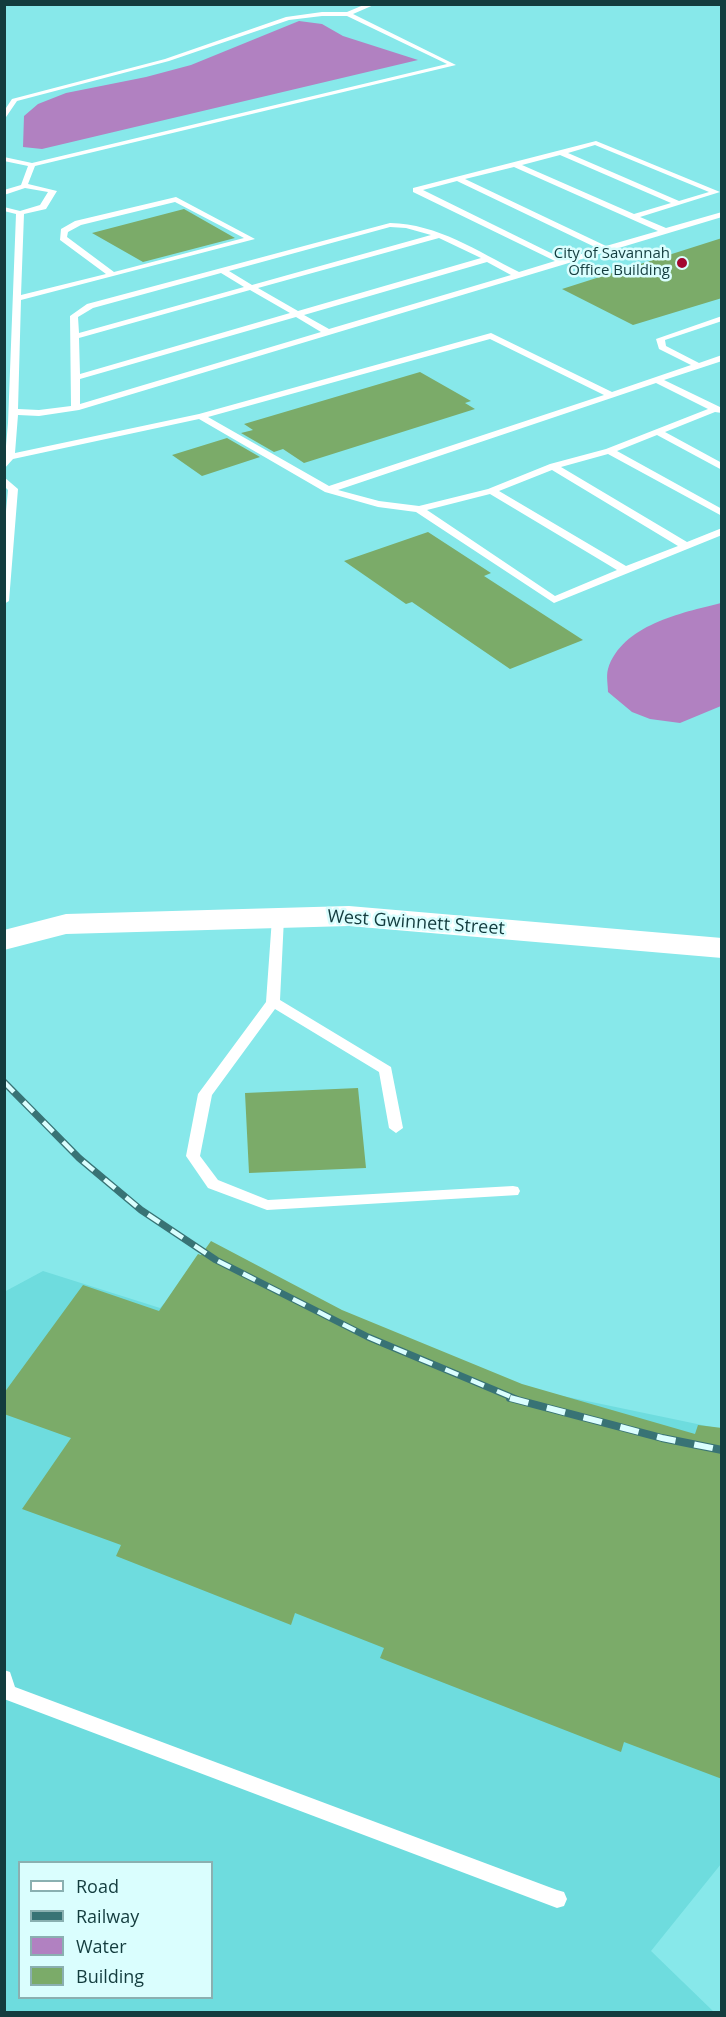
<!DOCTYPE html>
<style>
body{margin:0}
#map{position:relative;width:726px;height:2017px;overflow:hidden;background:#87e8ea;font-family:"Open Sans",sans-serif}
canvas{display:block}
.frame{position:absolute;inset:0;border:6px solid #133c3e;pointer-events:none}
.legend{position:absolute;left:18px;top:1861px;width:195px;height:138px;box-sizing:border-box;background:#dafefe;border:2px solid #8ab0b1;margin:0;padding:8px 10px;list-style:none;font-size:18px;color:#133c3e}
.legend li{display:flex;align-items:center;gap:12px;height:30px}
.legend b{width:30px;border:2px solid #8ab0b1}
</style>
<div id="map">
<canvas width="726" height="2017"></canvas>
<div class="frame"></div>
<ul class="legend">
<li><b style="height:8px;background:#fff"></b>Road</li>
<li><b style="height:8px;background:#387375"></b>Railway</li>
<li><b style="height:16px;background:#b181c1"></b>Water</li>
<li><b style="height:16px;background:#7bab69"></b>Building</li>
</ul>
</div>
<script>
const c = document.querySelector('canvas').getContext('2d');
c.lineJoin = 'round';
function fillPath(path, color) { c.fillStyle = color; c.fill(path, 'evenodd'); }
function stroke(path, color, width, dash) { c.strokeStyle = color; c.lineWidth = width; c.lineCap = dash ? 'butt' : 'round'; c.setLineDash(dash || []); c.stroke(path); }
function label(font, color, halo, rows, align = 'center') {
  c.font = font + ' "Open Sans",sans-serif'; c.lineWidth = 5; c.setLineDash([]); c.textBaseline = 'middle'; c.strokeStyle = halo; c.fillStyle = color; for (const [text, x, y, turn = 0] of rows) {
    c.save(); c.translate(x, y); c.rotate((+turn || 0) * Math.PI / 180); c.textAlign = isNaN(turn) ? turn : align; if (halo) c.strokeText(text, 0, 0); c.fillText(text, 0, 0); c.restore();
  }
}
fillPath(new Path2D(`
 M213 1250 491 1381 721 1429V1864L651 1951 714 2012H5L4 1292 43 1271 160 1308ZM20 1862H212V1998H20Z`), '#6edcde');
fillPath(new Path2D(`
 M299 21 322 24 343 36 418 60 42 149 23 147 24 116 38 104 66 93 146 77 191 65Z
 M721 603V706L680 723 650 719 632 712 608 692C608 685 606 676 608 669 622 625 681 613 721 603Z`), '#b181c1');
fillPath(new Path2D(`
 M184 209 235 238 143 262 92 233Z
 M722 238V298L633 325 562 289Z
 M420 372 471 401 465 403 475 409 304 463 283 449 274 452 241 433 253 430 244 424Z
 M227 438 260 457 202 476 172 455Z
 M428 532 491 573 484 576 583 640 510 669 412 602 406 604 344 561Z
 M358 1088 366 1168 249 1173 245 1093Z
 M211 1241 342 1310 522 1384 695 1434 698 1425 722 1428V1779L624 1742 621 1752 380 1658 384 1648 295 1613 291 1625 116 1556 121 1545 22 1509 71 1438 4 1414V1393L83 1285 159 1311 198 1254 201 1255Z`), '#7bab69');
fillPath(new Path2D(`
 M366 4H376L353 14 456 65 35 166 28 184 57 191 46 209 24 214 21 295 106 274 60 240 61 229 75 221 176 197 255 239 21 300 18 409 39 410 71 406 70 316 87 304 390 223C438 224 477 251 519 272L555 261 413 192V188L596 141 720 192 640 217 666 228 722 212V217L79 410 39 416 18 415 15 453 199 414 491 333 612 392 691 365 659 349 656 339 722 316V321L665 340 666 346 699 363 722 355V361L664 380 722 408V413L715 412 665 432 722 463V470L657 435 617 451 722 509V516L608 454 561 467 687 542 722 528V535L554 603 416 512 378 507 325 492 199 419 13 459 4 469 8 423 16 214 4 211V207L20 211 40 205 48 192 25 188 4 195V190L21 185 28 166 4 161V157L32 163 447 64 347 16H322L289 20 169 61 17 101 4 120V111L12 99 165 59 286 17 322 12H347ZM595 145 709 192 679 201 568 153ZM560 155 671 203 634 214 522 165ZM514 167 658 231 606 246 465 179ZM457 181 599 249 563 259 423 190ZM175 202 244 238 114 272 67 237 68 232 81 225ZM390 227 406 228 431 235 252 285 229 271ZM439 238 481 258 298 311 258 288ZM487 262 511 275 329 329 304 315ZM221 273 244 287 79 333 78 317 93 308ZM250 290 290 313 80 374 79 338ZM296 317 321 332 80 404V379ZM490 339 604 395 329 486 208 417ZM656 383 708 409 606 449 550 464 488 489 419 506 379 501 338 490ZM552 470 678 546 626 566 499 491ZM490 494 617 570 555 596 427 510Z
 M4 477 18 489 9 601 4 604V532L8 490 4 486Z
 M278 914 284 918 280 1000 391 1067 403 1128 396 1133 389 1128 379 1072 275 1009 212 1095 200 1156 218 1180 268 1200 513 1186 518 1187 520 1191 518 1195 267 1210 208 1188 186 1156 198 1094 266 1002 272 918Z
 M4 1670 10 1672 15 1687 557 1890 564 1892 567 1899 564 1906 557 1908 4 1699Z`), '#fff');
fillPath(new Path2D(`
 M349 906 722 938V958L349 926 66 934 4 950V930L66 914Z`), '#fff');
const railFar1 = new Path2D(`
 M4 1082 79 1158 141 1210 216 1260 368 1337 516 1399`);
const rail = new Path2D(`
 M510 1398 662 1438 722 1450`);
stroke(railFar1, '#387375', 7);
stroke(rail, '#387375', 8);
stroke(railFar1, '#dafefe', 4.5, [14]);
stroke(rail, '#dafefe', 6, [19]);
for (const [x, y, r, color] of [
 [682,263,6,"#a3062f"]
]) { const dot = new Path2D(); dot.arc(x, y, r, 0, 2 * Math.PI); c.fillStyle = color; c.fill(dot); stroke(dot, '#dafefe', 2); }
label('15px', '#133c3e', '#dafefe', [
 ["City of Savannah",670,254],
 ["Office Building",670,271]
], 'right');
label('18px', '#133c3e', '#dafefe', [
 ["West Gwinnett Street",416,923,4]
]);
</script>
